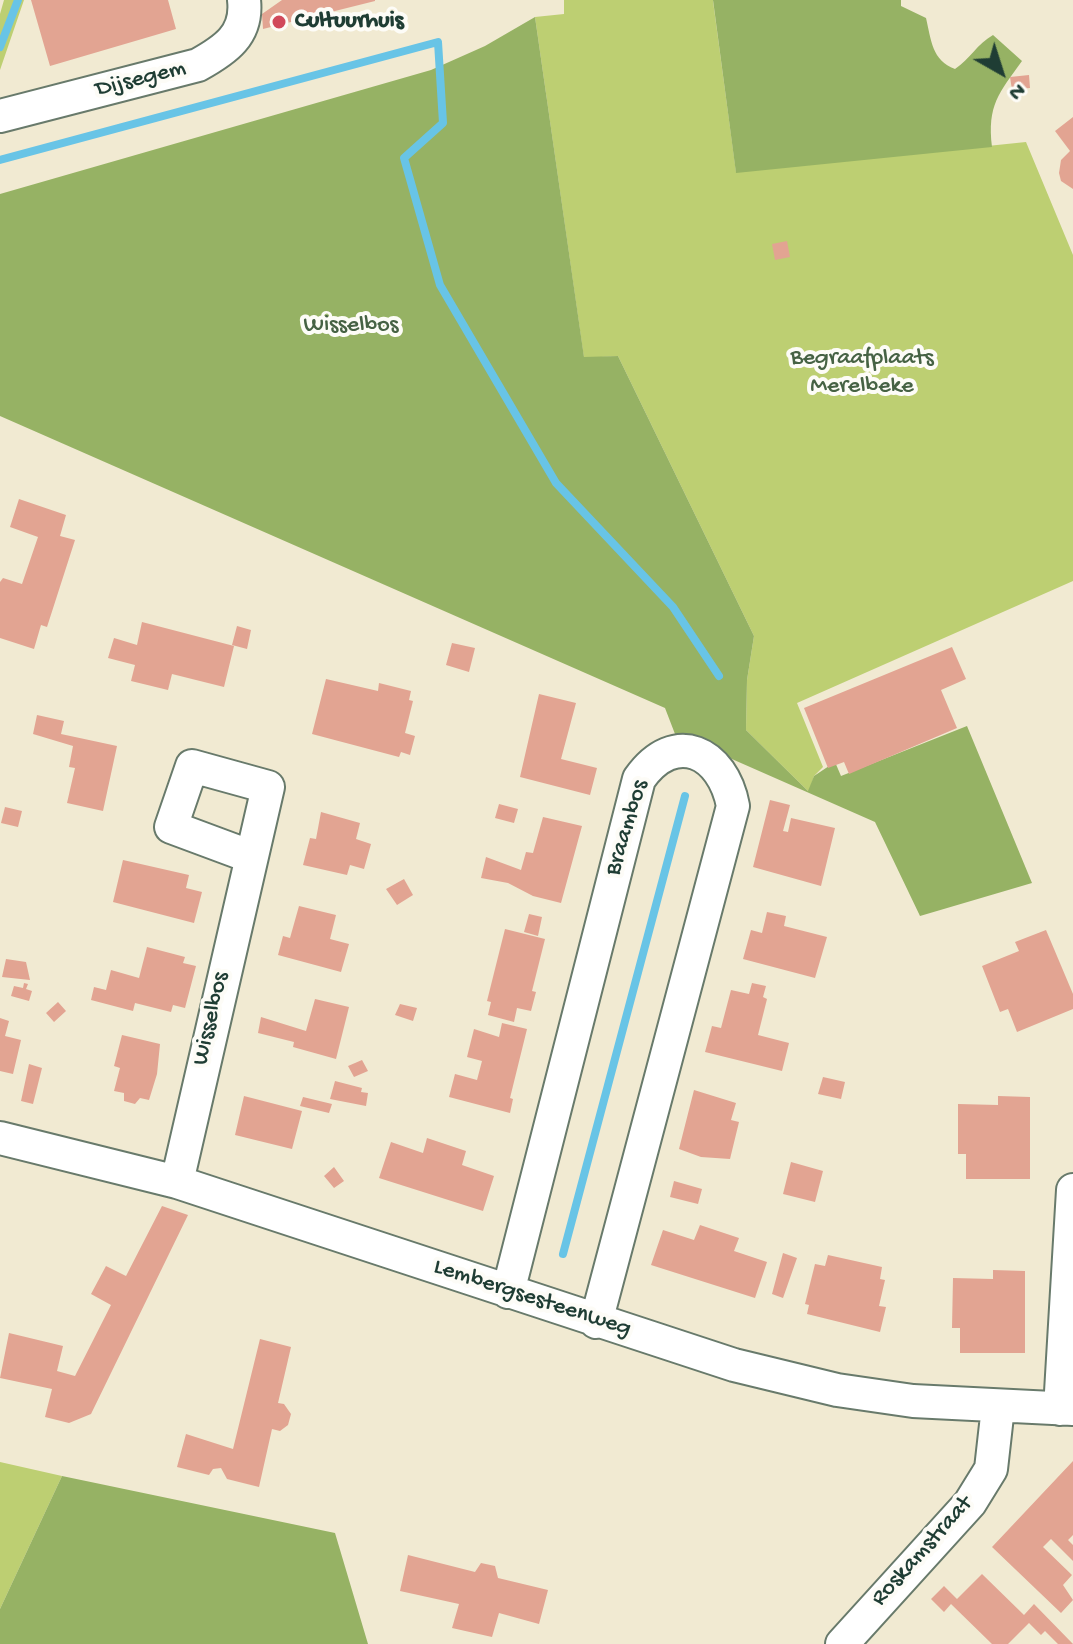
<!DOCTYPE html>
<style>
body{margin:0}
#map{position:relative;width:1073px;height:1644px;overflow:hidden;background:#f1ead2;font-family:"Gochi Hand",sans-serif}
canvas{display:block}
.north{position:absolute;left:961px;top:32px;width:80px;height:80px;-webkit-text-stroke:6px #fdfcf7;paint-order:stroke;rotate:141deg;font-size:22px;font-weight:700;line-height:32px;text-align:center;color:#1f3d34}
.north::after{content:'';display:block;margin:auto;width:28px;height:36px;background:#1f3d34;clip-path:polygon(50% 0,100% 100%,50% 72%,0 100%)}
</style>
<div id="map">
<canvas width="1073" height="1644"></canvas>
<div class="north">N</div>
</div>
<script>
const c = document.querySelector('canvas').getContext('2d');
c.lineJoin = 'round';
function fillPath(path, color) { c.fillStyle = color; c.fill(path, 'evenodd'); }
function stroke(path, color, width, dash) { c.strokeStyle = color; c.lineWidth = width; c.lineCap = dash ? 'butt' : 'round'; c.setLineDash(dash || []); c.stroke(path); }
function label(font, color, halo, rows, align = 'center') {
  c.font = font + ' "Gochi Hand",sans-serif'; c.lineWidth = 8; c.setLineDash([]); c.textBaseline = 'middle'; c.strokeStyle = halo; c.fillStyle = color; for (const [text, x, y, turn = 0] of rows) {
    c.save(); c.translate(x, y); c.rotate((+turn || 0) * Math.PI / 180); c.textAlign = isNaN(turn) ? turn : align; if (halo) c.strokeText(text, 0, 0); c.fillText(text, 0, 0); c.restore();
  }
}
fillPath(new Path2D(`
 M4 0H24L0 70V14Z
 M564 0H718L713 1 736 172 1026 142 1073 255V581L797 703 823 767 814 776 809 792 746 730 747 680 754 636 618 356 584 358 535 17 564 14Z
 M0 1462 62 1476 0 1609Z`), '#bdcf72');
fillPath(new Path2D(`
 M713 0H901V6L926 18C931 39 932 61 955 69 970 59 977 44 993 35L1022 61C999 93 987 105 992 147L736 173Z
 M535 17 584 357 618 356 754 636 747 680 746 730 808 791 814 776 835 762 841 776 967 726 1032 883 920 916 875 822 675 734 665 708 0 416V194L431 70 485 46Z
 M62 1476 335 1533 368 1644H0V1609Z`), '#96b264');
stroke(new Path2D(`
 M0 47 18 0
 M0 160 438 42 443 123 404 158 440 285 556 483 673 607 719 676
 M563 1254 685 796`), '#68c4e6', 8);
fillPath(new Path2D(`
 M31 0H168L176 29 50 66Z
 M282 0H375V1L263 29 262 14Z
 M1029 75 1030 88 1012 90 1010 77Z
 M1073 117V189L1061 181 1059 173 1061 160 1070 151 1055 131Z
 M787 241 790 257 775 260 772 244Z
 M19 499 66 515 60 536 75 540 47 627 41 625 34 649 0 638V582L3 578 22 584 38 537 10 527Z
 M142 622 234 646 224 687 172 674 168 690 131 681 135 665 108 658 114 638 137 645Z
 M237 626 251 630 247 649 232 645Z
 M452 643 475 648 469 672 446 665Z
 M952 647 966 679 941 690 957 728 849 774 844 762 828 768 804 708Z
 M326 679 378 691 379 683 411 691 409 700 413 701 405 733 415 736 410 755 401 752 399 757 312 734Z
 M539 694 576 703 561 759 597 768 590 795 520 777Z
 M37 715 64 721 61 734 117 746 103 811 67 803 75 768 69 767 73 746 33 734Z
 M770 800 790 805 783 831 788 832 791 818 835 828 821 886 753 867Z
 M499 804 518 809 514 823 495 818Z
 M5 807 22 811 18 827 1 823Z
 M321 812 360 823 356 839 371 844 364 869 350 865 347 875 303 865 310 838 316 839Z
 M543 817 582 826 561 903 533 896 508 883 481 878 486 857 521 870 526 852 533 853Z
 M123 860 189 875 186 888 202 892 194 923 113 902Z
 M404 879 413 895 397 905 386 889Z
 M299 906 336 915 330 939 349 944 341 972 278 955 283 936 290 938Z
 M767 912 786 916 784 926 827 937 815 978 743 959 751 930 762 933Z
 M529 914 542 917 538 936 524 932Z
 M505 929 545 939 532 991 536 992 531 1011 517 1008 514 1022 488 1015 491 1002 487 1001Z
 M1046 930 1073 994V1009L1017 1032 1008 1009 1000 1012 982 966 1019 951 1015 942Z
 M147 947 185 957 183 963 196 966 185 1008 173 1005 171 1012 135 1003 133 1011 91 1000 94 987 106 990 111 970 139 978Z
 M6 959 26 962 30 980 2 977Z
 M24 983 28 984 26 989 32 991 29 1001 11 996 14 986 23 988Z
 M752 983 766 986 763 997 767 999 758 1035 789 1043 782 1071 705 1052 712 1026 721 1028 731 990 749 994Z
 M315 999 349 1007 336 1059 293 1047 294 1042 258 1033 261 1017 306 1031Z
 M58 1002 66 1011 54 1022 46 1013Z
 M400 1004 417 1008 413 1021 395 1015Z
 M0 1018 9 1021 5 1036 21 1040 13 1074 0 1071Z
 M502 1023 527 1029 510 1098 513 1099 510 1113 449 1097 455 1074 477 1080 482 1061 467 1057 474 1029 499 1037Z
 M122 1035 160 1044 157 1074 149 1100 140 1098 135 1104 124 1101V1093L114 1091 120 1068 114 1066Z
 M362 1060 368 1071 354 1077 348 1066Z
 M29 1064 42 1068 33 1104 21 1101Z
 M823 1077 845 1082 841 1099 818 1094Z
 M335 1081 362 1088 361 1092 368 1093 366 1106 330 1099Z
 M694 1090 736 1103 731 1120 739 1122 730 1159 701 1157 679 1149Z
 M244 1096 302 1111 292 1149 235 1135Z
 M998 1096 1030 1097V1179H966V1154H958V1104L998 1105Z
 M303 1097 332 1104 329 1113 300 1106Z
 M427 1138 466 1151 462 1165 494 1176 483 1211 379 1178 391 1142 423 1153Z
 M791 1162 823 1171 815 1202 783 1194Z
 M334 1167 344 1181 334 1188 324 1176Z
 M674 1181 702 1189 698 1204 670 1197Z
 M162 1206 188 1215 91 1414 69 1423 45 1417 52 1389 0 1378 9 1333 63 1346 57 1371 75 1376 111 1305 91 1294 106 1266 126 1276Z
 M700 1225 739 1238 734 1251 767 1262 755 1298 651 1265 663 1230 694 1240Z
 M783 1253 797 1258 783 1298 772 1294Z
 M828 1255 882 1267 880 1279 885 1280 879 1306 886 1307 880 1332 807 1314 809 1305 805 1304 815 1264 825 1266Z
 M993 1270 1025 1271V1353H960V1328H952L953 1278 993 1279Z
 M260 1339 291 1347 278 1403 284 1404 291 1414 288 1425 280 1431 272 1429 259 1487 227 1479 221 1468 213 1469 209 1475 177 1467 186 1434 233 1449Z
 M1073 1461V1535L1068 1540 1073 1545V1561L1051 1539 1043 1547 1072 1575 1063 1585 1073 1600 1061 1613 992 1547Z
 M408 1555 475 1572 481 1563 495 1566 498 1578 548 1590 539 1624 499 1613 492 1637 452 1628 459 1604 400 1591Z
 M982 1574 1024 1615 1034 1604 1073 1644H1058L1045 1631 1041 1635 1029 1623 1008 1644H992L951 1604 944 1612 931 1599 944 1586 957 1599Z`), '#e2a492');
const minor = new Path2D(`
 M0 116 198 65C225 50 248 35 244 0
 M0 1138 177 1182 734 1365 837 1390 913 1401 1073 1409
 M177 1182 268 787 192 766 171 827 249 856
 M508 1292 639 779C675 728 723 752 733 806L596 1322
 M1060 1409 1073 1190
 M842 1644 970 1503 991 1469 998 1407`);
stroke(minor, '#687a6b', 36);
stroke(minor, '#fff', 32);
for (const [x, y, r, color] of [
 [279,22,8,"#d1495b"]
]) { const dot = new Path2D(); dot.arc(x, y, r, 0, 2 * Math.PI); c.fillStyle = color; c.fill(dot); stroke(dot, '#fdfcf7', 3); }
label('bold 24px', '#1f3d34', '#fdfcf7', [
 ["Cultuurhuis",295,22]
], 'left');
label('24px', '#1f3d34', '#fdfcf7', [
 ["Dijsegem",141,80,-14],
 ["Braambos",628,828,-73],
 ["Wisselbos",212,1019,-77],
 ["Lembergsesteenweg",532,1299,18],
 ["Roskamstraat",923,1552,-48]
]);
label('24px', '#466244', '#fdfcf7', [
 ["Wisselbos",351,326],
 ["Begraafplaats",862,359],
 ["Merelbeke",862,387]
]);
</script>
